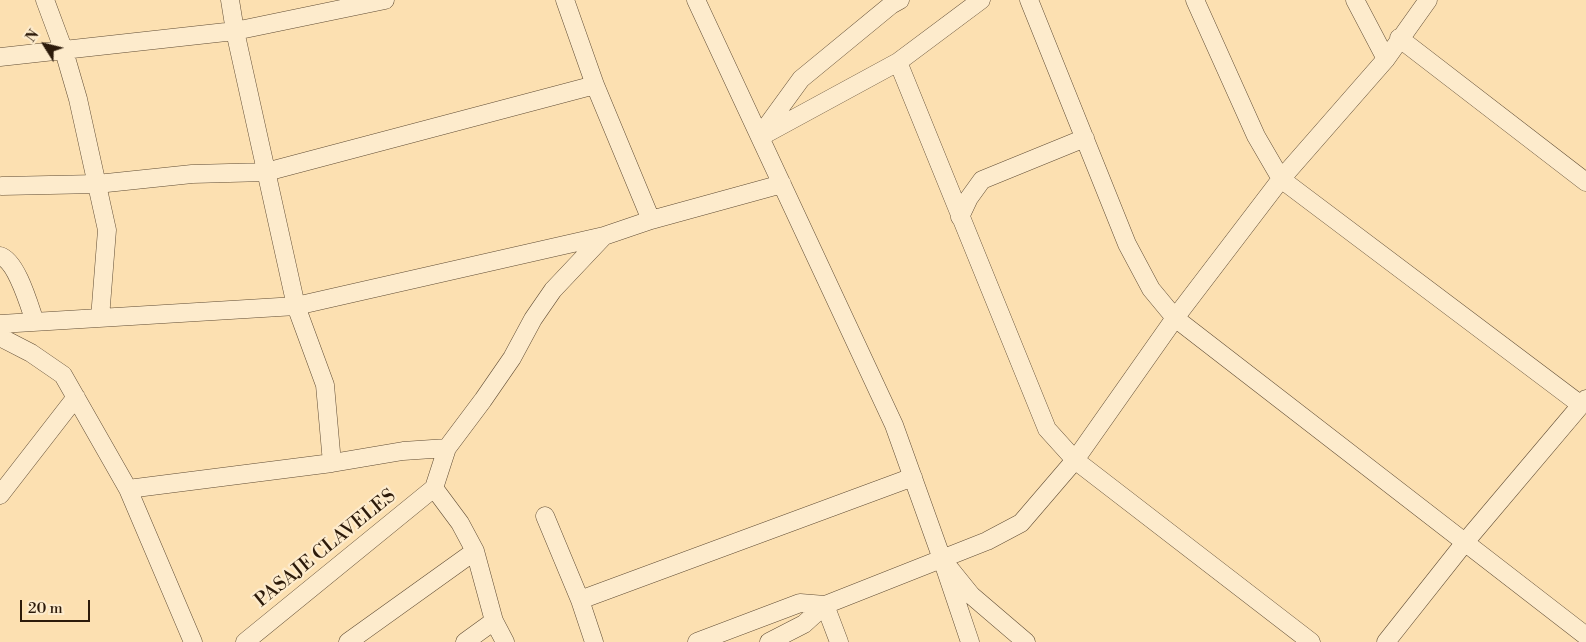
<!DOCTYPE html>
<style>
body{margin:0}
#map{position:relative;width:1586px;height:642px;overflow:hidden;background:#fce0b1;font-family:"Libre Bodoni",serif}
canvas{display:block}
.north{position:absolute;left:20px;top:20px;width:50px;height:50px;-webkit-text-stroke:4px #fdebcc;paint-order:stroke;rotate:306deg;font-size:14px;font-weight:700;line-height:20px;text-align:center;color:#2c1a0a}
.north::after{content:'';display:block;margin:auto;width:18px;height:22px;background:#2c1a0a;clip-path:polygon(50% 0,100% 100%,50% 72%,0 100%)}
.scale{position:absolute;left:20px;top:600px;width:70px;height:22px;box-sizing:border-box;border:2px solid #2c1a0a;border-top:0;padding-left:6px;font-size:15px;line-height:18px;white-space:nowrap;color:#2c1a0a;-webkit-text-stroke:4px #fdebcc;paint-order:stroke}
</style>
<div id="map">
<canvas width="1586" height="642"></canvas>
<div class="north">N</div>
<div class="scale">20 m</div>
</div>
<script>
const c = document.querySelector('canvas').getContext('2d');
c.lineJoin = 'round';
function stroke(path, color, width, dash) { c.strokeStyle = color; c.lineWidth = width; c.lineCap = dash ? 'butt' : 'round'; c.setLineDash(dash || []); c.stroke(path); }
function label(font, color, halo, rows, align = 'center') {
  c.font = font + ' "Libre Bodoni",serif'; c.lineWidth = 4.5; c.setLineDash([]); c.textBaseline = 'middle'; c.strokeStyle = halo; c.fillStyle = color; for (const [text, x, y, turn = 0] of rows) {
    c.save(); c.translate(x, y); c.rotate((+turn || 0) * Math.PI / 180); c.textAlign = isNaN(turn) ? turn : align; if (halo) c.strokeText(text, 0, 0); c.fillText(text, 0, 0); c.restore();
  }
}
const street = new Path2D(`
 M45 0 64 51 78 99 107 230 100 318
 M230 0 235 31 296 306 325 385 332 463
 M565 0 595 85 651 220
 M696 0 894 425 942 559 970 642
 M1029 0 1127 244 1151 289 1175 318 1586 636
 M1195 0 1256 136 1281 179 1581 405
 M1355 0 1386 59
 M1399 38 1586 182
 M0 57 235 31 385 0
 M898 62 1047 429 1075 460 1311 642
 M761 134 801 79 891 5 900 0
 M760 137 898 62 981 0
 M2 186 97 184 192 174 266 172 595 85
 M960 217 969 198 982 180 1085 138
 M0 256C17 261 29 305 35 322
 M0 324 296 306 604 236 651 220 782 184
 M0 337 31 353 63 375 128 489 193 642
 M128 489 332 463 403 451 447 448
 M0 495 76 397
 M545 516 580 600 594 642
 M950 569 971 595 1026 642
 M580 600 913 477
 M245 642 434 488
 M348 642 475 551
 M465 642 494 621
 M505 642 494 621 475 551 460 523 434 488 447 448 483 400 512 358 533 319 553 290 604 236
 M697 642 800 603 825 605 839 642
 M769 642 804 624 825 605 987 541 1021 523 1075 460 1175 318 1281 179 1386 59 1428 0
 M1386 642 1466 541 1586 399`);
stroke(street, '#604c34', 19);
stroke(street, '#fdebcc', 18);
label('19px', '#2c1a0a', '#fdebcc', [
 ["PASAJE CLAVELES",326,549,-39]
]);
</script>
